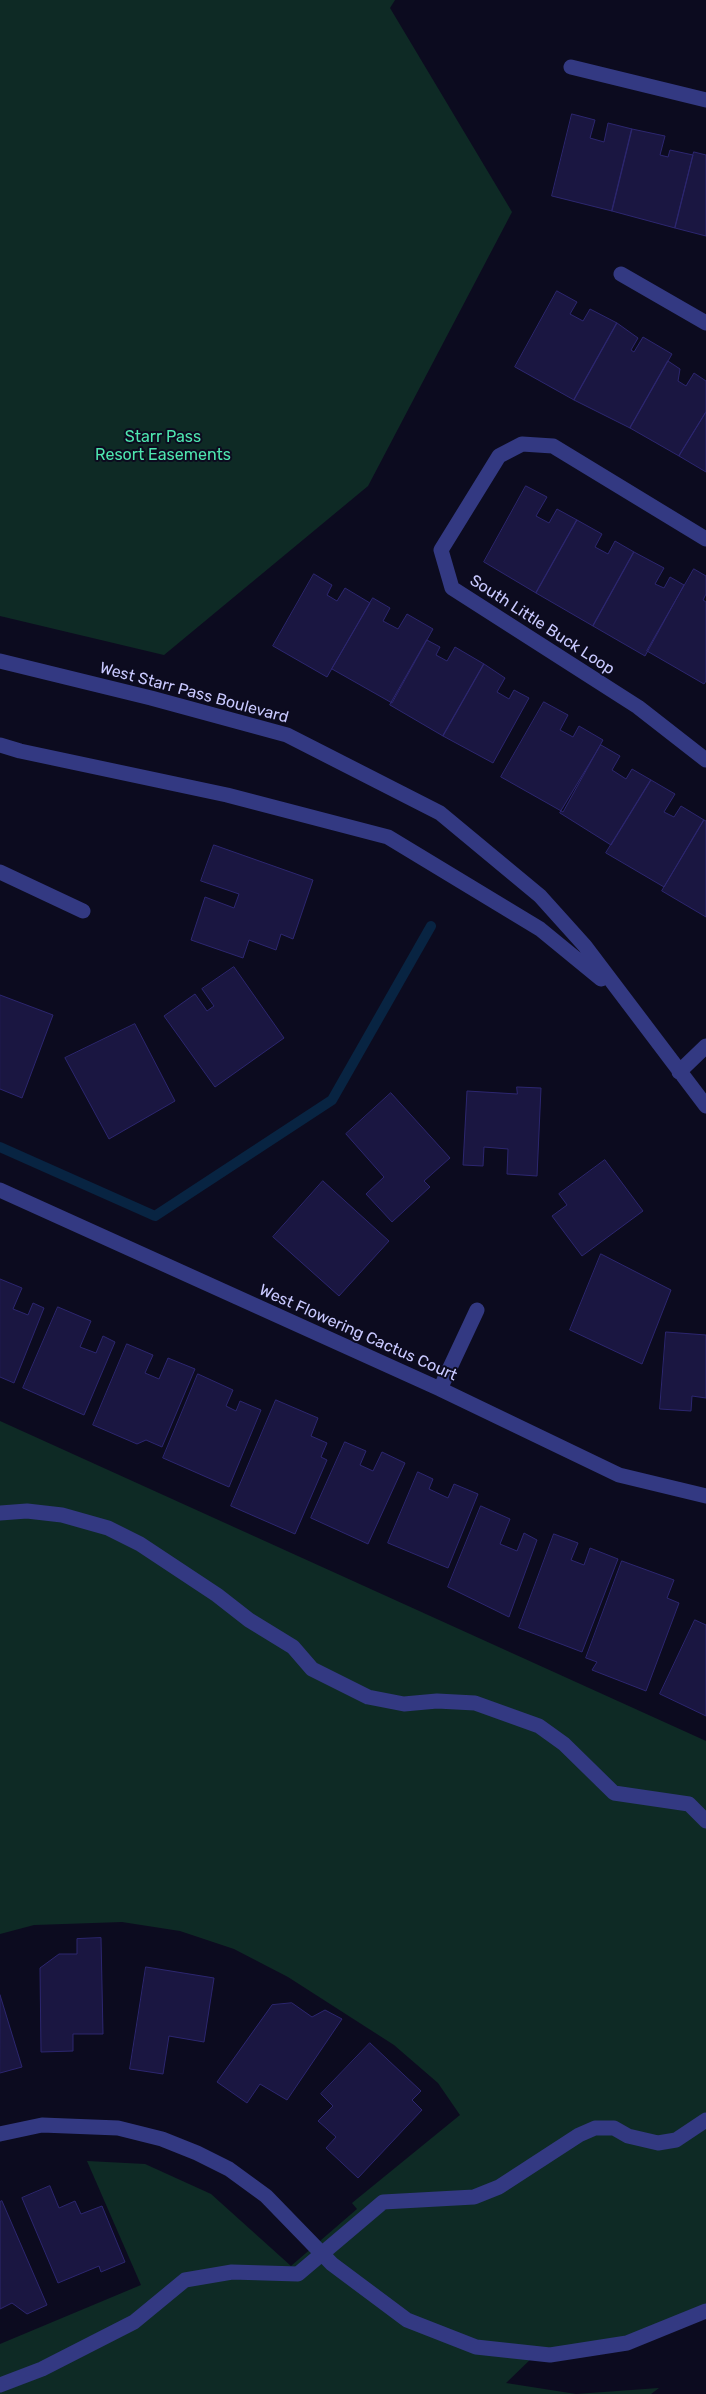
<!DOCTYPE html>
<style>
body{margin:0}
canvas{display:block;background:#0c0b1f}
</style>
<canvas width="706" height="2394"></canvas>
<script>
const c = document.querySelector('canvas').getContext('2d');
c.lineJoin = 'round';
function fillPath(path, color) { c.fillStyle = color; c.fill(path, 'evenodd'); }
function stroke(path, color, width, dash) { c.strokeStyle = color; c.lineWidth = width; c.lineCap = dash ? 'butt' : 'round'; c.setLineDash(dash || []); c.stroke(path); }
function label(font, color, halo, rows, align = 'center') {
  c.font = font + ' Rubik,sans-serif'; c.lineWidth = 4; c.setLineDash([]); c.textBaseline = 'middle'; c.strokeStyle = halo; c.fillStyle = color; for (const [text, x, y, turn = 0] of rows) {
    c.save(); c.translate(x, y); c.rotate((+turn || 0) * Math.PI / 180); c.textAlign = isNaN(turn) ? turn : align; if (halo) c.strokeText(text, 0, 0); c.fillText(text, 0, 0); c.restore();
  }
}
fillPath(new Path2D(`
 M0 0H395L390 8 512 212 368 486 164 655 0 616Z
 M0 1421 706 1741V2311L627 2343 536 2354 506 2383 576 2394 659 2388 651 2394H0V2344L141 2285 87 2161 145 2164 211 2194 291 2266 357 2209 352 2203 460 2115 438 2083 394 2045 288 1977 234 1949 180 1931 122 1922 34 1925 0 1934Z`), '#0e2a25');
stroke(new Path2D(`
 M0 1147 155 1216 332 1100 431 926`), '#082442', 10);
const building = new Path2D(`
 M572 114 595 120 590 138 604 142 608 123 632 129 612 211 552 196Z
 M632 129 665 136 660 155 668 157 670 150 693 155 675 228 612 211Z
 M694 152 706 155V236L675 228Z
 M557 291 577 302 570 314 583 321 590 309 617 323 574 400 515 367Z
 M617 323 638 338 631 350 634 352 643 337 672 354 630 428 574 400Z
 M668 361 680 369 678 381 686 386 694 373 706 381V412L679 456 630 428Z
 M706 412V472L679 456Z
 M526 486 547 497 536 516 549 523 557 509 577 520 536 593 484 562Z
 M577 520 602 534 595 547 608 554 615 541 634 552 593 626 536 593Z
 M634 552 664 568 655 584 664 588 670 577 684 585 645 656 593 626Z
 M694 569 706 576V594L703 600 706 602V681L704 684 647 651Z
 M314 574 332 585 327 595 337 601 345 588 370 603 327 677 273 646Z
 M373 598 390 608 383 621 398 629 407 614 433 629 392 703 332 669Z
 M427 640 440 647 436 655 447 661 455 647 484 664 443 736 390 705Z
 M484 664 505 678 497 692 509 699 514 690 529 698 493 763 443 736Z
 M544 702 568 715 560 730 573 737 579 726 603 740 563 812 501 777Z
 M601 745 620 756 612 770 626 779 632 769 651 780 611 845 560 813Z
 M651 780 675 794 664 812 674 817 681 806 704 820 664 887 606 853Z
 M704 820 706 821V917L662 891Z
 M214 845 313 880 293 939 281 934 276 950 249 940 243 958 191 940 205 897 234 908 239 894 201 881Z
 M234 967 284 1038 215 1087 164 1016 195 994 207 1011 214 1006 202 989Z
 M0 995 53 1015 22 1098 0 1089Z
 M135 1024 175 1101 109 1139 65 1058Z
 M517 1087 541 1088 537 1176 507 1174 508 1149 484 1147 483 1166 463 1165 467 1091 517 1094Z
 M391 1093 450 1158 424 1181 430 1187 392 1222 366 1194 384 1177 346 1134Z
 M605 1160 643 1211 582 1256 552 1216 567 1205 559 1194Z
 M323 1181 389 1241 339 1296 273 1237Z
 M601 1254 671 1290 642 1364 570 1330Z
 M0 1279 22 1288 13 1309 28 1315 33 1303 44 1308 14 1383 0 1377Z
 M58 1307 91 1321 80 1347 96 1353 103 1336 115 1342 84 1415 23 1388Z
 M666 1332 706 1335V1398L692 1396 691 1411 660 1409Z
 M127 1344 153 1355 145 1373 159 1379 168 1358 195 1369 162 1447 146 1440 137 1444 93 1425Z
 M198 1374 233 1390 226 1406 236 1411 240 1401 261 1410 229 1487 163 1458Z
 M276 1400 318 1418 311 1436 327 1443 321 1457 327 1460 295 1534 231 1506Z
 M345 1442 366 1451 360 1465 373 1471 382 1452 405 1463 368 1544 311 1518Z
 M418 1472 433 1479 429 1489 448 1498 454 1484 478 1494 448 1568 388 1543Z
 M481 1506 510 1519 500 1544 517 1551 524 1533 537 1540 509 1617 448 1587Z
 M554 1534 578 1543 571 1560 584 1565 590 1548 618 1559 582 1652 519 1628Z
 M622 1561 674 1580 667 1598 679 1603 646 1691 592 1670 597 1662 586 1658Z
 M695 1620 706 1625V1716L660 1694Z
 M101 1938 103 2034H73V2051L41 2052 40 1968 59 1954H77V1939Z
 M146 1967 214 1978 204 2042 169 2036 163 2074 130 2069Z
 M0 1995 22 2067 0 2073Z
 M292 2003 312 2017 325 2010 342 2019 287 2100 260 2084 247 2103 217 2082 272 2005Z
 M370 2043 421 2091 412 2100 422 2110 358 2178 326 2148 336 2137 318 2121 333 2106 321 2094Z
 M50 2186 59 2208 75 2201 81 2214 102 2206 125 2262 101 2272 99 2266 58 2283 22 2198Z
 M2 2201 47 2305 27 2314 12 2303 0 2309V2202Z`);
fillPath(building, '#1a1641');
stroke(building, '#2c266f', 1);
stroke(new Path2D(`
 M571 67 706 100
 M621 274 706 323
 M706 539 553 446 522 444 499 456 441 550 452 588 638 707 706 760
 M0 661 151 698 287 735 440 813 540 896 585 946 706 1106
 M0 745 20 751 227 795 388 837 540 929 601 979
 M0 872 83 911
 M679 1072 706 1046
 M0 1190 440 1389 619 1475 706 1496
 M440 1389 477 1310
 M0 1513 27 1511 62 1515 108 1528 140 1544 217 1595 249 1620 293 1647 312 1669 368 1697 404 1704 437 1701 475 1703 539 1726 564 1744 614 1793 689 1804 706 1821
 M0 2134 42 2125 118 2128 162 2139 197 2153 229 2169 266 2196 332 2264 407 2320 476 2347 550 2355 627 2343 706 2311
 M0 2385 42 2369 134 2322 185 2280 232 2272 298 2274 383 2202 474 2197 499 2187 579 2135 595 2128H614L628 2136 658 2143 676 2140 706 2120`), '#333982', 15);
label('16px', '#4ee6af', '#0c0b1f', [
 ["Starr Pass",163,437],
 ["Resort Easements",163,455]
]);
label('16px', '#c9c9ff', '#0c0b1f', [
 ["South Little Buck Loop",542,625,33],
 ["West Starr Pass Boulevard",194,693,15],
 ["West Flowering Cactus Court",358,1333,24]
]);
</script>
